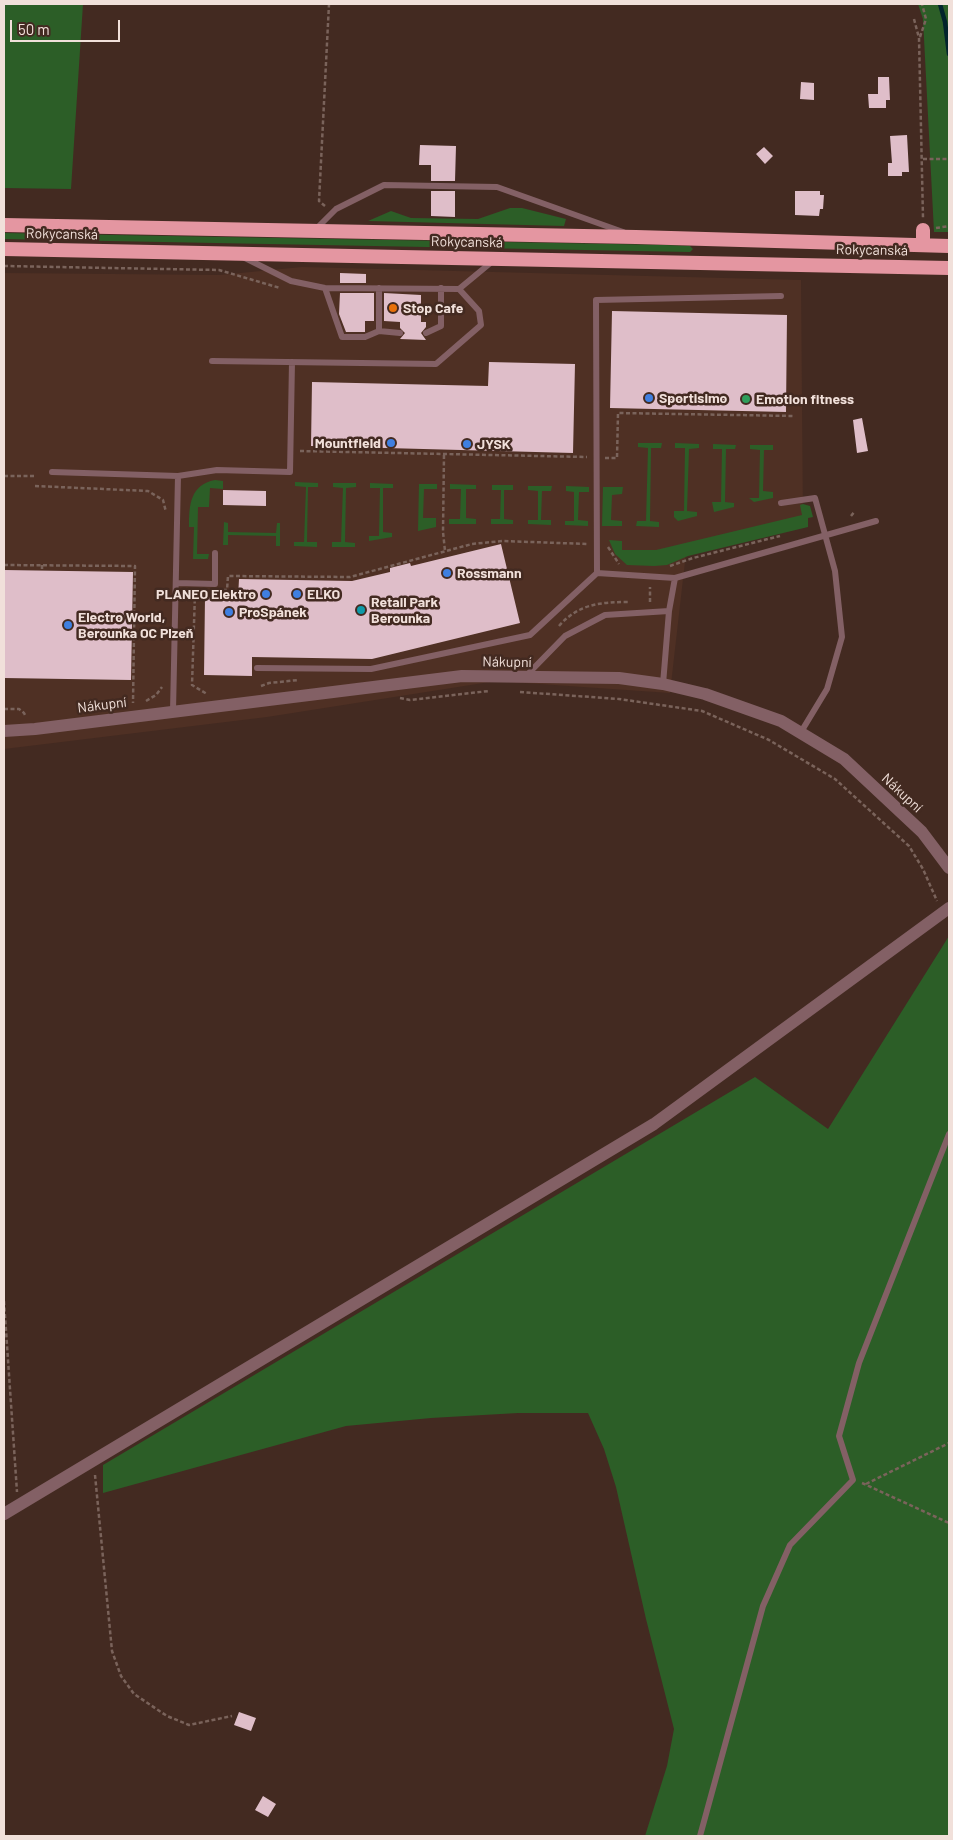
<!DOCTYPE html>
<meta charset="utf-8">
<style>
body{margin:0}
#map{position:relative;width:953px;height:1840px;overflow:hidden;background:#432a21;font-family:Barlow,sans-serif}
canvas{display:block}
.frame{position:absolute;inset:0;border:5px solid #f1e0da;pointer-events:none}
.scale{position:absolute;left:10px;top:20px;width:110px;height:22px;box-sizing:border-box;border:2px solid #f1e0da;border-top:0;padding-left:6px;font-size:15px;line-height:18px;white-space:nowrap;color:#f1e0da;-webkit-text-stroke:4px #432a21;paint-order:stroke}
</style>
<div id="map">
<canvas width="953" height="1840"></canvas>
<div class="frame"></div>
<div class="scale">50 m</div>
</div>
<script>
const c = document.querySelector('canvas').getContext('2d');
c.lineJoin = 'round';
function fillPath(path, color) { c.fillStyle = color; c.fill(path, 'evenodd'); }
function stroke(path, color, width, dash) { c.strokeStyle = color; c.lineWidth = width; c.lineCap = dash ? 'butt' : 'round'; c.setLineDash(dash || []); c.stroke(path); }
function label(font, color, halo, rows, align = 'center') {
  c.font = font + ' Barlow,sans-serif'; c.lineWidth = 5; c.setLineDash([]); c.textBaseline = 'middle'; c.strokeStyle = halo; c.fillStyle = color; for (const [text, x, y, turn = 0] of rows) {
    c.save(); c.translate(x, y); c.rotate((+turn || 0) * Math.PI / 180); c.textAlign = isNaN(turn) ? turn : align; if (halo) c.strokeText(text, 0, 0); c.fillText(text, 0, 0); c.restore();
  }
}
fillPath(new Path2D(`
 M302 267 801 280 803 523 686 553 670 693 496 681 267 717 4 749V273L220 275Z`), '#4f3024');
fillPath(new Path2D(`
 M4 4H83L71 189 4 188Z
 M918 4H949V232H934L923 19Z
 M510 208H522L566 219 564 226 368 221 391 211 411 218 478 219Z
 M4 233 665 245 690 246 693 249 690 252 4 239Z
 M638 443H662L661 448H651L650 521 659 522V527L636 526 637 521H646L648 448 638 447Z
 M675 443 699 444V448L689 449 687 511 697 512V516L678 521 674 517V511H684L685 448H675Z
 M713 444 736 445 735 449H726L725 502 734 503V507L714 512 712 502H721L722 449H713Z
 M750 445H773V450H764L763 491 773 492V498L754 502 749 498H759L760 450 750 449Z
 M215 480 223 481V489L210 488 209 507H198L197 554H209L208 559H193L194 527H189C189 505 190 485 215 480Z
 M295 482 318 483V487H308L307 542H317V547L294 546V542H304L306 487 295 486Z
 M333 483H356V487L346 488 345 542 355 543V547H332V542H341L343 488 333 487Z
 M370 483 393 484V488H383V532L392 533V537L369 541V536H379L380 488H370Z
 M419 484H437V489H424L423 518H436V527L418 531Z
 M450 484 476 485V489H466V518L476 519V524H449V519H460L461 489H450Z
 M492 485H513V490H504V519L513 520V524H491V519H500L501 490H492Z
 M528 486H552L551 491H542L541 520H551V525L528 524V520H538V491L528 490Z
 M566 486 589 487V492H579L578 520 588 521V526L565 525V521H574V492L566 491Z
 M603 487H623L622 494 612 495 611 520 622 521V526H602Z
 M803 504 810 506 813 517 808 518V527L688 556 667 565 654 566 627 565 615 554 609 540 622 541V550H656L802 515 800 505Z
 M224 522 228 523V532L276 533 277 523H280V546H276V536L228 535V545H223Z
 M949 936V1836H645L667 1766 674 1729 646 1619 616 1487 604 1449 588 1413H518L431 1418 346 1426 103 1493V1465L755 1077 828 1129Z`), '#2c5e27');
stroke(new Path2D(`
 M940 4 945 22 949 54`), '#02242c', 4.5);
fillPath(new Path2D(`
 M878 77H889L890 100H886V108H869L868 94H878Z
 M801 82 814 83V100L800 99Z
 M907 135 909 172H902V176H888V163H892L890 136Z
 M420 145 456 146 455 181H431V165H419Z
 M764 147 773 156 765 164 756 154Z
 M431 191H455V217L431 216Z
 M795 191H820V195H824L823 209H820L819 216 795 215Z
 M340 273 366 274V283H340Z
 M340 293H374V321H365V332H346L339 314Z
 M384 293 421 295V322H426V327L421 333 426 340 400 339 405 333 400 328V322L384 321Z
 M612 311 787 315 786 412 610 408Z
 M489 362 575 364 573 453 311 446 312 382 488 386Z
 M862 418 868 451 857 453 853 420Z
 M223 490 266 491V506L223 505Z
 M501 544 520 623 372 659 252 657V676L204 675 205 597 238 598 239 579 352 581 390 572V568L410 563 411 566Z
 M4 570 133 572 131 680 4 678Z
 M239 1712 256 1718 251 1731 234 1725Z
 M263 1796 276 1804 268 1817 255 1810Z`), '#dfbec9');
stroke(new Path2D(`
 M914 19 919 38 923 218
 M920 37 926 19 922 4
 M923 159H949
 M325 206 319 201 329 4
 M936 228 949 226
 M4 266 219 270 280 288
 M300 451 587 457
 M444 455 443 532 445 551
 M605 458H617L618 413 795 416
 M4 476H35
 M35 486 148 491 163 500 166 512
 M851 516 855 511
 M608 547 619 564
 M4 565 135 566 133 703
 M42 565V570
 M670 566 693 558 780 536
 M223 590H227L228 576 350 577 472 544 503 541 587 544
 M195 593 192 685 207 694
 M650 602V587
 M559 626C578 604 601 602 628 602
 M261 686 269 683 299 680
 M520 692 619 699 702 711 769 740 835 779 909 846 923 869 937 901
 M400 698 410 700 489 691
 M146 701 156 695 162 687
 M4 709H19L24 713 26 717
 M4 1301 17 1492
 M95 1475 112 1651 121 1676 134 1694 167 1716 189 1725 232 1716
 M862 1483 949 1523
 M866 1484 949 1443`), '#7a635b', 2.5, [4, 2.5]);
stroke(new Path2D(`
 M315 230 336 209 384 185 497 187 623 232
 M243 257 291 281 325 288 459 289 494 260
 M325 288 342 337H365L379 331V288
 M781 296 596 300 597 573 675 578 876 521
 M379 331 400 333
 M426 333 441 326V288
 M212 361 436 364 481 325 479 311 459 289
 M52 472 178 476 173 711
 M178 476 217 470 290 472 292 362
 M781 503 815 498 835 571 842 637 827 689 801 732
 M177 583 215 584V553
 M257 668 371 669 530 635 597 573
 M525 677 565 636 605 615 669 611
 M663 684 669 611 675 578
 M700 1836 763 1606 790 1545 853 1480 839 1436 859 1363 949 1134`), '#836065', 6);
stroke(new Path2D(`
 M4 731 35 729 462 676 619 678 663 684 705 694 781 721 844 759 922 832 949 868`), '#836065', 12);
stroke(new Path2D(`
 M4 1514 654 1124 949 908`), '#836065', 12);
stroke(new Path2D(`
 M4 225 636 237 949 246
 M923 230V245
 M4 249 949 268`), '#e496a1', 14);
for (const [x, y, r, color] of [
 [393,308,5,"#e8710a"],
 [649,398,5,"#3f7fe0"],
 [746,399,5,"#2e9e5b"],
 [391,443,5,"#3f7fe0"],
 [467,444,5,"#3f7fe0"],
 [447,573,5,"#3f7fe0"],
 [266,594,5,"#3f7fe0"],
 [297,594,5,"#3f7fe0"],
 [361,610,5,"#0f9aa8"],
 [229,612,5,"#3f7fe0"],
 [68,625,5,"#3f7fe0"]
]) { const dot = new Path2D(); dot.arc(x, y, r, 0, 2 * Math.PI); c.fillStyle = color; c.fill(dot); stroke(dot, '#432a21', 2); }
label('14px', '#f1e0da', '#432a21', [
 ["Rokycanská",62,234,1],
 ["Rokycanská",467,242,1],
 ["Rokycanská",872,250,1],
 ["Nákupní",507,662,1],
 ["Nákupní",102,705,-7],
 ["Nákupní",902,793,43]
]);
label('bold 14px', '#f1e0da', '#432a21', [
 ["Stop Cafe",403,308],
 ["Sportisimo",659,398],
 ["Emotion fitness",756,399],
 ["Mountfield",381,443,"right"],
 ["JYSK",477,444],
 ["Rossmann",457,573],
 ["PLANEO Elektro",256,594,"right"],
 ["ELKO",307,594],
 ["Retail Park",371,602],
 ["Berounka",371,618],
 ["ProSpánek",239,612],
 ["Electro World,",78,617],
 ["Berounka OC Plzeň",78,633]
], 'left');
</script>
